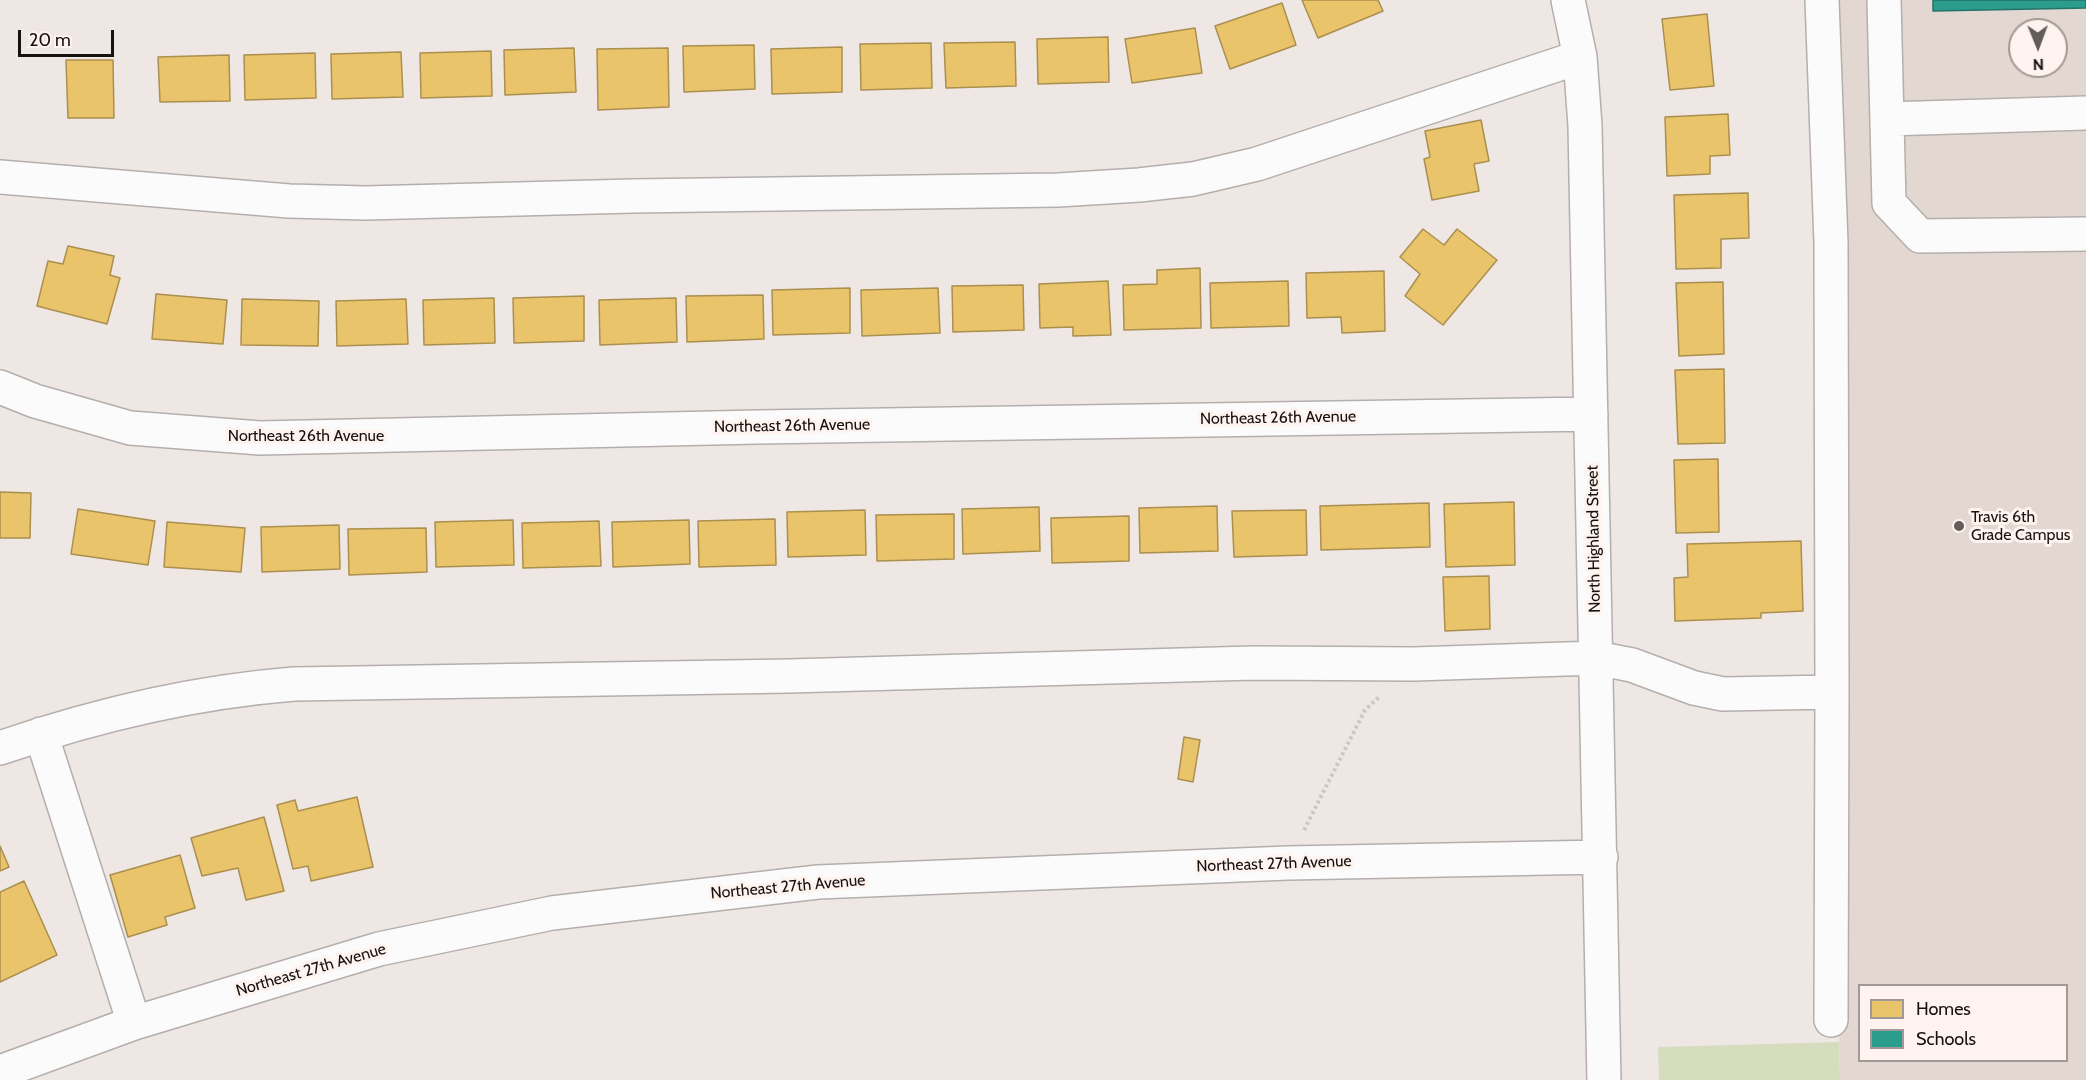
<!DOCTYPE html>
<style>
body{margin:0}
#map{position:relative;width:2086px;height:1080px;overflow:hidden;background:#eee7e4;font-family:Cabin,sans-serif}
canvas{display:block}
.legend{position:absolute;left:1858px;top:984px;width:210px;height:78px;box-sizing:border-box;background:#fef3ee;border:2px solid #a19995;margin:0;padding:8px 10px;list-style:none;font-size:18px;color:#161210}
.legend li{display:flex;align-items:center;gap:12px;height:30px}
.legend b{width:30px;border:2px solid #a19995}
.north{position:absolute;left:2008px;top:18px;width:60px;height:60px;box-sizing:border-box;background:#fef3ee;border:2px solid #a19995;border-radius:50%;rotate:179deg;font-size:16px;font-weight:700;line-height:24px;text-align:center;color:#161210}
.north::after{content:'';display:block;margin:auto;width:21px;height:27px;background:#625d5a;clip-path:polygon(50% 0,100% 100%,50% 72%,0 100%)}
.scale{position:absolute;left:18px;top:30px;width:96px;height:27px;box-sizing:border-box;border:3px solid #161210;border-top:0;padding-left:8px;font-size:18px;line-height:21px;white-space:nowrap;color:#161210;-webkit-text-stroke:4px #fef3ee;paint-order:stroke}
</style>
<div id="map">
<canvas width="2086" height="1080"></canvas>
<ul class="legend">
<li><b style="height:16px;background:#e9c46a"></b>Homes</li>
<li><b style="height:16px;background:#2a9d8f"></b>Schools</li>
</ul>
<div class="north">N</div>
<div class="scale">20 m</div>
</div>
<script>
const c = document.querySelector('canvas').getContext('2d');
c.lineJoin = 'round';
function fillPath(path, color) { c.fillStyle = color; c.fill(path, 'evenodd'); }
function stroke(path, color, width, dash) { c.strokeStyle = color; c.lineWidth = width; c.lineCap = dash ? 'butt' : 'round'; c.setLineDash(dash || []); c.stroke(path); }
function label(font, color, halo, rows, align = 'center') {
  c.font = font + ' Cabin,sans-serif'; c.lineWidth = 6; c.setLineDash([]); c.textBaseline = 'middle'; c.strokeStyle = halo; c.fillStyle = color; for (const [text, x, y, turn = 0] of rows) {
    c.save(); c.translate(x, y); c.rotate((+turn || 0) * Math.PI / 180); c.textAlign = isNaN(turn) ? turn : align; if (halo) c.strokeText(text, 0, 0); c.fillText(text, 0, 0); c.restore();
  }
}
fillPath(new Path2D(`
 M1823 0H2086V1080H1840ZM2020 30H2056V66H2020ZM1860 986H2066V1060H1860Z`), '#e3d7d1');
fillPath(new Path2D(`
 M1839 1042 1840 1080H1659L1658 1047Z`), '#d6ddbf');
const homes = new Path2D(`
 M1302 0H1378L1383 11 1318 38Z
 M1282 3 1296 45 1230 69 1215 26Z
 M1707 14 1714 86 1670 90 1662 19Z
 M1195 28 1202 73 1132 83 1125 39Z
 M1108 37 1109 82 1038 84 1037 39Z
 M1015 42 1016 86 946 88 944 43Z
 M931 43 932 88 861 90 860 44Z
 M754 45 755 89 684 92 683 46Z
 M842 47V92L772 94 771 49Z
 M574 48 576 92 505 95 504 50Z
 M668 48 669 107 598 110 597 49Z
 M491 51 492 96 421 98 420 53Z
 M401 52 403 97 332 99 331 54Z
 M315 53 316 98 245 100 244 55Z
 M229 55 230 101 160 102 158 57Z
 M66 60H113L114 118H68Z
 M1728 114 1730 155 1710 156V174L1667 176 1665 117Z
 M1481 120 1489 161 1474 164 1479 191 1432 200 1424 159 1430 157 1425 131Z
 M1748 193 1749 238 1721 239V268L1676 269 1674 195Z
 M1423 229 1444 245 1457 229 1497 260 1443 325 1405 296 1420 274 1400 257Z
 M68 246 114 256 110 275 120 278 107 324 37 306 48 261 63 264Z
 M1200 268 1201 328 1124 330 1123 285 1157 284V270Z
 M1384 271 1385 331 1342 333 1341 317 1307 318 1306 273Z
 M1108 281 1111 335 1073 336V327L1040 328 1039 284Z
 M1288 281 1289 326 1211 328 1210 283Z
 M1723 282 1724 354 1679 356 1676 283Z
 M1023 285 1024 330 953 332 952 286Z
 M850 288V333L773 335 772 290Z
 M938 288 940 333 862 336 861 290Z
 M156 294 227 300 223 344 152 339Z
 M763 295 764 339 687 342 686 296Z
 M584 296V341L514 343 513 298Z
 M494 298 495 343 424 345 423 300Z
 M676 298 677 342 600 345 599 300Z
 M242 299 319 301 318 346 241 345Z
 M406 299 408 344 337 346 336 301Z
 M1724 369 1725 443 1678 444 1675 370Z
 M1718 459 1719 532 1676 533 1674 460Z
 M0 492 31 493 30 538H0Z
 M1514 502 1515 565 1446 567 1444 504Z
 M1429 503 1430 547 1321 550 1320 506Z
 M1217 506 1218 551 1140 553 1139 508Z
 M1039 507 1040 551 963 554 962 509Z
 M78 509 155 521 148 565 71 554Z
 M865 510 866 555 788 557 787 512Z
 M1306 510 1307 555 1234 557 1232 511Z
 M954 514V559L877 561 876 515Z
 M1129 516V561L1052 563 1051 518Z
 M775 519 776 565 699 567 698 521Z
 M513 520 514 565 436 567 435 522Z
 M689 520 690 564 613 567 612 522Z
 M599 521 601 566 523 568 522 523Z
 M167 522 245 528 241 572 164 567Z
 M339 525 340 569 262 572 261 527Z
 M426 528 427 572 349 575 348 529Z
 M1801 541 1803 611 1761 613V618L1675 621 1674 578 1688 577 1687 544Z
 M1489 576 1490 629 1445 631 1443 577Z
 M1184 737 1200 740 1193 782 1178 779Z
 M357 797 373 867 311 881 308 866 293 869 277 805 295 800 298 811Z
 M264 817 284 891 246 900 238 868 202 876 191 838Z
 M0 846 9 867 0 871Z
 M180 855 195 908 165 917 167 925 128 937 110 875Z
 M24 881 57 955 0 982V892Z`);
fillPath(homes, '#e9c46a');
stroke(homes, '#aa8f4f', 1.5);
const schools = new Path2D(`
 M1933 0H2086V8L1933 11Z`);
fillPath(schools, '#2a9d8f');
stroke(schools, '#247369', 1.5);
const minor = new Path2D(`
 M1568 0 1580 57 1585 126 1604 1080
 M1884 0 1889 203 1920 236 2086 234
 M1887 119 2086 113
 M0 177 289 201 365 203 633 196 1058 190 1139 185 1193 179 1257 164 1580 57
 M0 387 35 401 130 428 260 438 758 427 1591 414
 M41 734 134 1023
 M0 748C96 715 193 692 294 684L789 676 1253 663 1414 664 1596 658 1632 665 1694 688 1723 694 1832 692 1831 243 1822 0
 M1831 1020 1832 692
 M0 1072 134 1023 379 949 552 913 818 882 1288 863 1601 857`);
stroke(minor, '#b4afac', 36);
stroke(new Path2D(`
 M1304 830 1365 710 1380 696`), '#cac7c6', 4, [3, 3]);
stroke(minor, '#fcfbfb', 33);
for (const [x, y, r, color] of [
 [1959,526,6,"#625d5a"]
]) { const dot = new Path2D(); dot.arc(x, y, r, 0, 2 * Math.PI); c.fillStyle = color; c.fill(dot); stroke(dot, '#fef3ee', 2); }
label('16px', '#161210', '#fef3ee', [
 ["Northeast 26th Avenue",1278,418,-1],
 ["Northeast 26th Avenue",792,426,-1],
 ["Northeast 26th Avenue",306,436],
 ["North Highland Street",1594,539,-91],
 ["Northeast 27th Avenue",1274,864,-2],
 ["Northeast 27th Avenue",788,887,-5],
 ["Northeast 27th Avenue",311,970,-16]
]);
label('16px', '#161210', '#fef3ee', [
 ["Travis 6th",1971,517],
 ["Grade Campus",1971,535]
], 'left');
</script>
